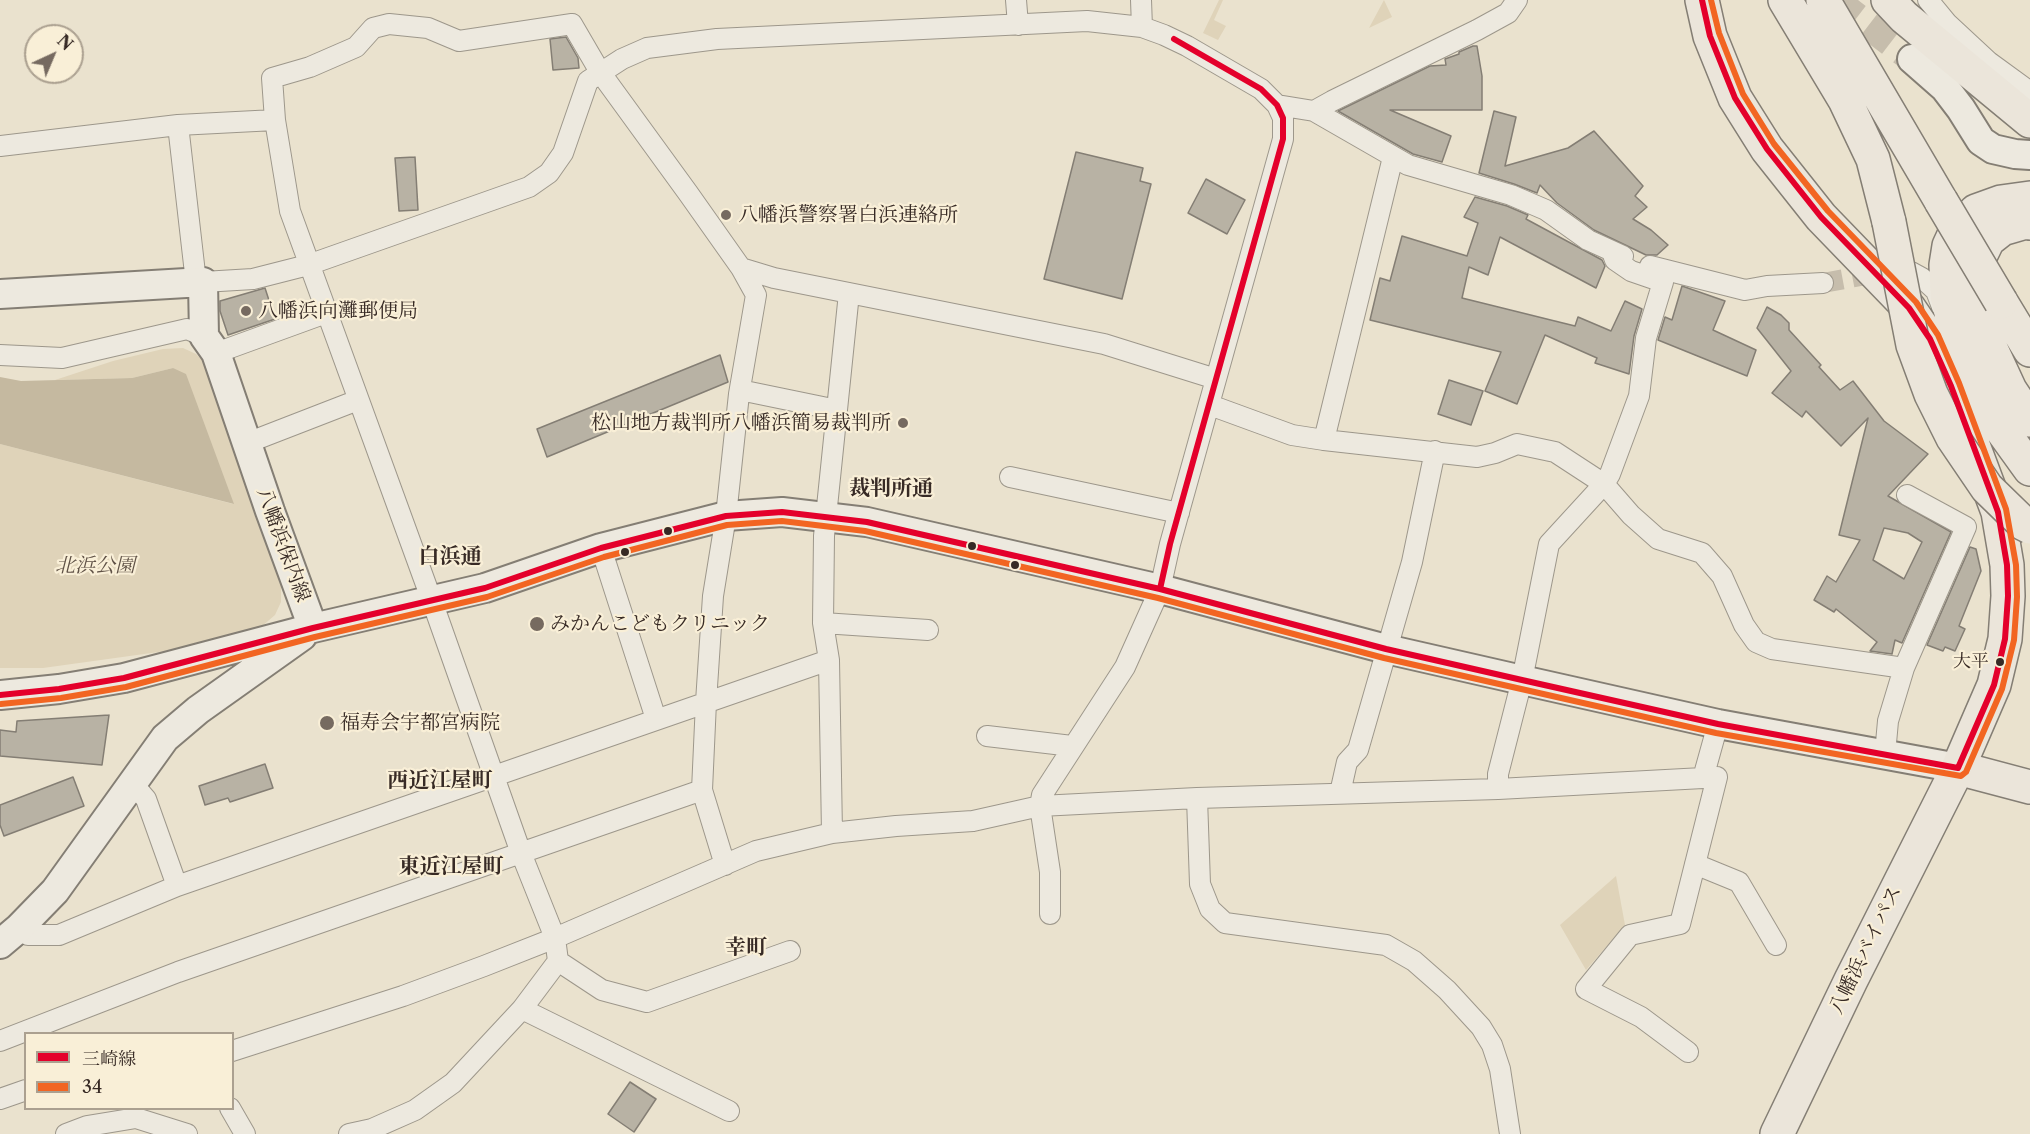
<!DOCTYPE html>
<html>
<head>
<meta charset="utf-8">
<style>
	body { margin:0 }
	#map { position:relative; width:2030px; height:1134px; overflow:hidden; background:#eae2ce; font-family:"Libre Caslon Text","Noto Serif JP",serif }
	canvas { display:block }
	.legend { position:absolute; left:24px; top:1032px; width:210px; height:78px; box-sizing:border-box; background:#f9efd7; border:2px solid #aba090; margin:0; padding:8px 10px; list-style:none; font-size:18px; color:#372a25 }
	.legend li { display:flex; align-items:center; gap:12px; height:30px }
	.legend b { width:30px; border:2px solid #aba090 }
	.north { position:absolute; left:24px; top:24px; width:60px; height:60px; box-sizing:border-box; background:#f9efd7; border:2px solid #aba090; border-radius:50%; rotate:44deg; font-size:16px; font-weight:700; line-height:24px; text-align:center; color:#372a25 }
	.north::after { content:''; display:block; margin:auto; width:21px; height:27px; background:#766a60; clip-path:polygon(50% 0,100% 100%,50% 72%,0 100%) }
</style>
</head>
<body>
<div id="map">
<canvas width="2030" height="1134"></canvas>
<ul class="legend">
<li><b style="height:8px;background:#e4002b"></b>三崎線</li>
<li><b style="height:8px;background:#f26522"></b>34</li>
</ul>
<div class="north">N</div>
</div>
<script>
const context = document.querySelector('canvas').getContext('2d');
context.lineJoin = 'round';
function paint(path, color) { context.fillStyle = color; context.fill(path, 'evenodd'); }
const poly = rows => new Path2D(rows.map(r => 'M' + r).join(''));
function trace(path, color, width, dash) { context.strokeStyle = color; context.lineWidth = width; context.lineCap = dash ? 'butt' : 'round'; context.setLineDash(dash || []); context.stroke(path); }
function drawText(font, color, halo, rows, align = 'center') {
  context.font = font + ' "Libre Caslon Text","Noto Serif JP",serif'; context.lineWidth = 4.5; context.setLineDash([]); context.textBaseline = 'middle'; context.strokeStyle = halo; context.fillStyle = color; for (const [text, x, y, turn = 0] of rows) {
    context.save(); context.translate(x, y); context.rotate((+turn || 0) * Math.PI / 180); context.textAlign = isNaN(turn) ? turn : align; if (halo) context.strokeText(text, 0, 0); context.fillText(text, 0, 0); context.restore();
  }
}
paint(poly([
	[1219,0,1223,0,1214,20,1226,26,1218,40,1203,33],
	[1384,0,1392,17,1369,28],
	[183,348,196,354,205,363,281,577,281,602,275,615,261,627,173,650,43,668,0,668,0,444,233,504,173,368,132,378,55,380,113,361,163,349],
	[1616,876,1625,925,1586,970,1560,925]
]), '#dfd3b9');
paint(poly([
	[173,368,186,374,234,504,0,444,0,377,21,381,132,378]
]), '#c5b9a0');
const building = poly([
	[566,37,578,58,579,68,553,70,550,39,566,37],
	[1473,46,1477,46,1482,76,1482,110,1390,110,1451,136,1442,162,1413,154,1338,111,1430,66,1446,65,1445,59,1459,54,1459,52,1473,46],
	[1494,111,1516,117,1505,166,1568,148,1594,131,1643,186,1635,196,1647,207,1633,219,1651,230,1668,245,1657,255,1646,255,1594,230,1557,203,1540,185,1537,193,1514,184,1479,173,1494,111],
	[1076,152,1143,168,1140,181,1151,184,1122,299,1044,279,1076,152],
	[415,157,418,210,399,211,395,158,415,157],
	[1206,179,1245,200,1227,234,1188,213,1206,179],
	[1475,197,1507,206,1528,215,1526,219,1602,260,1605,266,1596,288,1500,237,1488,275,1469,267,1462,298,1575,326,1578,317,1611,331,1625,301,1642,309,1634,336,1629,374,1595,363,1597,358,1545,335,1517,404,1485,391,1501,352,1370,320,1380,278,1390,281,1402,236,1467,256,1478,223,1464,217,1475,197],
	[1682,286,1725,301,1713,330,1756,350,1747,376,1658,340,1665,317,1672,320,1682,286],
	[265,288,275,319,228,335,220,311,220,301,265,288],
	[1767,307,1781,315,1789,323,1789,330,1821,365,1819,367,1840,390,1853,381,1884,421,1928,454,1888,496,1951,532,1902,643,1895,640,1892,654,1870,651,1877,642,1836,609,1834,612,1814,600,1827,576,1836,582,1860,540,1839,535,1868,418,1841,446,1806,411,1802,417,1772,393,1791,371,1757,328,1767,307],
	[1884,528,1908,533,1922,542,1904,579,1873,560,1884,528],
	[720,355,728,382,547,457,537,429,720,355],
	[1449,380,1483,391,1471,425,1438,414,1449,380],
	[1970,547,1976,549,1981,571,1959,626,1965,629,1955,651,1945,647,1943,651,1927,645,1970,547],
	[109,715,102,765,0,756,0,730,16,732,17,721,109,715],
	[265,764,273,788,230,802,228,798,205,805,199,786,265,764],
	[73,777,84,806,4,836,0,825,0,805,73,777],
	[630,1082,656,1099,634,1132,608,1114,630,1082]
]);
paint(building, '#b8b2a4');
trace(building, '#847e74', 1.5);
trace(poly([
	[1823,283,1882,272]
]), '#c6bdac', 20, [20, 10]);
trace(poly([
	[1835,0,1912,59]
]), '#c6bdac', 28, [28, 14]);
const street = poly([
	[1016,0,1018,25],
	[1141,0,1142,27],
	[1928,0,1947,23,1989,62,2030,92],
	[1277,105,1314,111,1408,165,1511,195,1546,210,1588,240,1623,256],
	[1314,111,1332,101,1477,30,1508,13,1517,0],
	[178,125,196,282],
	[0,146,178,125,275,120],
	[1650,266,1745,290,1767,286,1823,283],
	[741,268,774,278,1104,344,1216,379],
	[1911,272,1922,278,1936,291,1942,307],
	[203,282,253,279,308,265,529,187,549,173,563,153,588,81,622,59,647,48,717,39,1087,21,1142,27,1164,35,1187,46,1261,89,1277,105,1283,118,1283,139,1170,544,1160,589,1125,667,1042,795,1040,806,1050,872,1050,914],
	[216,353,326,313],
	[0,355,62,358,187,329,204,336],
	[740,390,837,410],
	[1210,405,1292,435,1324,440,1477,457,1495,453,1517,444,1555,452,1604,484,1631,515,1658,539,1702,553,1722,576,1744,625,1756,642,1772,649,1904,668],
	[1324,440,1393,157],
	[247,443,358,400],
	[1010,477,1179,513],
	[601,548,656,719],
	[823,623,928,630],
	[987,736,1072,746],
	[1885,754,1888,721,1904,668,1966,527,1907,495],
	[133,784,146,799,177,886],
	[1498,789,1498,774,1522,680,1549,544,1604,484,1610,474,1639,396,1646,338,1663,282,1631,271,1615,260,1612,252],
	[1340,793,1347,762,1358,750,1412,562,1435,451],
	[1197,798,1200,884,1210,909,1225,923,1386,945,1414,961,1447,990,1481,1027,1492,1045,1500,1069,1510,1134],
	[832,833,829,660,823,623,824,536,849,293],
	[1695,864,1739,882,1776,945],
	[19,928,28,935,59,935,177,886,829,660],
	[558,961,602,990,647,1002,790,951],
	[522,1009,729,1111],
	[0,1041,178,972,702,790],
	[232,1051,403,996,484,966,555,938,756,851,832,833,896,826,973,821,1040,806,1197,798,1498,789,1703,778,1718,724],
	[1688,1052,1641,1017,1586,989,1630,935,1680,924,1717,777,1703,778],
	[0,1099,26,1090],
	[230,1108,245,1134],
	[66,1134,87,1126,136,1118,187,1134],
	[349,1134,372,1129,415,1110,453,1083,522,1009,558,961,555,938,521,853,432,601,290,211,275,120,272,78,310,67,356,47,373,28,389,24,428,28,459,41,572,24,600,72,688,193,741,268,756,295,739,394,726,516,713,596,706,702,702,790,725,865]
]);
const secondary = poly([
	[1912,59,1945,88,1961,109,1981,141,1993,149,2015,154,2030,155],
	[0,294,203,282,204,336,216,353,270,511,313,628],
	[0,695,59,689,124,678,313,628,485,588,601,548,726,516,782,512,867,522,1160,589,1386,649,1522,680,1718,724,1958,768],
	[0,944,19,928,55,891,165,738,198,710,302,636]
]);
const highway = poly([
	[1702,0,1710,36,1735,98,1767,149,1821,217,1909,308,1930,339,1951,386,1998,512,2007,565,2008,596,2005,639,1994,685,1958,768,1851,980,1777,1134],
	[1785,0,1845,100,1873,159,1889,222],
	[1823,0,1941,201],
	[1888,0,1904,17,2030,121],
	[2030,198,2001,202,1976,211,1955,233,1949,246,1946,265,1947,296,1956,333,1974,381,1999,426,2030,469],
	[2030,223,2026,222,2002,229,1988,240,1972,273,1973,299,1986,338,2010,390,2030,420],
	[2001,302,2030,350],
	[1958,768,2030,787]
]);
trace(street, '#9d978b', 22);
trace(secondary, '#847e74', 32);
trace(highway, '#847e74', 36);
trace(street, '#ede9df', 20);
trace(secondary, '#ede9df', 28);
trace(highway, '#ebe5da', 33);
const highwayBridge = poly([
	[1941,201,2001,302],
	[1889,222,1913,345,1931,394,1953,438,1987,488,2024,524,2030,527]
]);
trace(highwayBridge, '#847e74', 36, []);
trace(highwayBridge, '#ebe5da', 33);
trace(poly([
	[1702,0,1710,36,1735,98,1767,149,1821,217,1909,308,1930,339,1951,386,1998,512,2007,565,2008,596,2005,639,1994,685,1958,768],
	[1160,589,1170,544,1283,139,1283,118,1277,105,1261,89,1174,39],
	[0,695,59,689,124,678,313,628,485,588,601,548,726,516,782,512,867,522,1160,589,1386,649,1522,680,1718,724,1958,768]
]), '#e4002b', 6);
trace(poly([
	[1,704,61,698,126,687,315,637,487,597,604,557,727,525,782,521,865,531,1158,598,1384,658,1716,733,1961,776,1966,772,2002,689,2014,640,2017,597,2016,565,2006,509,1959,383,1938,335,1916,302,1828,211,1774,144,1743,94,1719,33,1711,0]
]), '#f26522', 6);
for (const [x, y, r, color] of [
	[726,215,6,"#766a60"],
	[246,311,6,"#766a60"],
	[903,423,6,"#766a60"],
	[668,531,5,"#372a25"],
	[972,546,5,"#372a25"],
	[625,552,5,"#372a25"],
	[1015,565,5,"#372a25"],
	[537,624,8,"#766a60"],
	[2000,662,5,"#372a25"],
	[327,723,8,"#766a60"]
]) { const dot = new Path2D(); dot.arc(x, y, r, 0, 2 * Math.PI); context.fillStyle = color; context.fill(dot); trace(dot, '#f9efd7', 2); }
drawText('18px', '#372a25', '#f9efd7', [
	["大平",1989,662]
], 'right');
drawText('20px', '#372a25', '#f9efd7', [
	["八幡浜警察署白浜連絡所",738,215],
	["八幡浜向灘郵便局",258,311],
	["松山地方裁判所八幡浜簡易裁判所",891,423,"right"],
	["みかんこどもクリニック",550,624],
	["福寿会宇都宮病院",340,723]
], 'left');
drawText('20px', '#372a25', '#f9efd7', [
	["八幡浜保内線",283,545,70],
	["八幡浜バイパス",1866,950,-64]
]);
drawText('italic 20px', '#5f5146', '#f9efd7', [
	["北浜公園",95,566]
]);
drawText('bold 21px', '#372a25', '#f9efd7', [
	["裁判所通",891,489],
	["白浜通",450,557],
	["西近江屋町",440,781],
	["東近江屋町",451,867],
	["幸町",746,948]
]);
</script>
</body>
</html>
